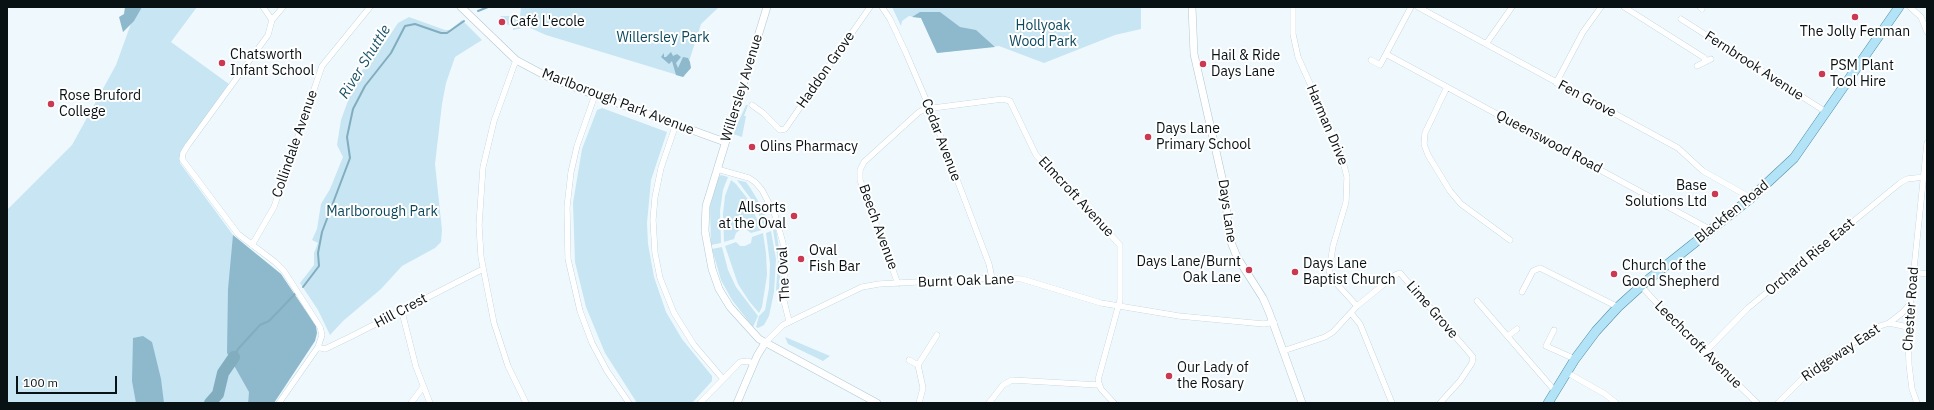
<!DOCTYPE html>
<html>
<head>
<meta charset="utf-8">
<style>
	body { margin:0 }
	#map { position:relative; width:1934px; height:410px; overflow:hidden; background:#eff9fd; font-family:"IBM Plex Sans",sans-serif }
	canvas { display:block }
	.frame { position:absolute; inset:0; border:8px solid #081114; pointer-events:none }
	.scale { position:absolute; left:16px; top:376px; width:101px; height:18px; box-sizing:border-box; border:2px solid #081114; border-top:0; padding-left:5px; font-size:12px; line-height:14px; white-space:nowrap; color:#081114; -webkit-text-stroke:3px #fff; paint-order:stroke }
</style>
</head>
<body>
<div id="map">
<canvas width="1934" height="410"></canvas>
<div class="frame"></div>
<div class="scale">100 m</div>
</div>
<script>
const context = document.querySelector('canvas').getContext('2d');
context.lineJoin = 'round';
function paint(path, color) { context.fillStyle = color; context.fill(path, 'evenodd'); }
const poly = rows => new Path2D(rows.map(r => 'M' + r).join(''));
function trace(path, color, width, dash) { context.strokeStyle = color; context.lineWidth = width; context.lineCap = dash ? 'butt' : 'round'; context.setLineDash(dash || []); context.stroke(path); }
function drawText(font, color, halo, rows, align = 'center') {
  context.font = font + ' "IBM Plex Sans",sans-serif'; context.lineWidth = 4; context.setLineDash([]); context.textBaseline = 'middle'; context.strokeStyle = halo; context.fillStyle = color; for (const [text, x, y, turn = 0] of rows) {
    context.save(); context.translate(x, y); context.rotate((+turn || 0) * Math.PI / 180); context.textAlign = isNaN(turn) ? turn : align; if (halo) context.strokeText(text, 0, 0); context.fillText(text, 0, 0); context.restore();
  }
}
paint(poly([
	[137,7,197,7,171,42,229,84,180,154,180,163,233,235,281,274,254,345,248,403,7,403,7,210,72,145,116,65],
	[521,7,719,7,701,24,684,77,546,35,528,27,513,30,513,25,508,25,500,16,520,16],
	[892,7,1141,7,1141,29,1115,35,1044,63,999,46,937,53,921,18,909,16,902,21,901,26],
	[409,17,445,30,450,30,462,20,482,40,455,57,446,83,442,104,435,164,442,230,441,242,435,248,402,266,381,289,343,321,330,335,318,310,300,283,314,265,314,253,318,243,312,240,317,229,321,204,330,189,343,157,337,145,341,120,353,87,367,62,386,41,398,23],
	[746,105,748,105,744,116,746,116,742,137,733,134],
	[602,108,667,132,651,180,647,223,648,244,654,277,666,312,682,339,712,376,712,381,692,403,637,403,605,353,586,307,575,262,573,203,582,149,597,110],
	[721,175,728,177,723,190,720,211,721,243,711,245,710,207,718,178],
	[731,180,736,184,747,198,762,230,751,233,747,230,741,229,736,233,734,239,724,242,723,214,725,196],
	[737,180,746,182,751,189,760,204,770,227,765,229,754,203],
	[776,229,781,262,779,291,776,291,778,260,773,230],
	[771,231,776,259,774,292,769,316,764,325,758,328,756,327,759,316,765,310,769,288,770,264,766,233],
	[763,233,766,253,767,275,762,307,759,313,749,301,738,284,725,246,736,242,740,246,745,246,751,243,752,237],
	[722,247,728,270,736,287,758,316,753,327,732,300,721,280,712,249],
	[785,337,830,356,823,361,788,344]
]), '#c7e5f2');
paint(poly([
	[125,7,142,7,134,21,123,32,119,17,124,14],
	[920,12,940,12,960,27,976,30,995,47,937,53,921,18,912,17],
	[671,52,673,56,677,54,681,57,676,63,678,68,683,57,688,58,690,62,691,68,683,77,676,75,672,61,669,64,661,57,664,53,664,57,666,57],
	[233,235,281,274,316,326,317,333,315,341,274,403,248,403,249,392,227,353,228,289],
	[143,336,152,342,161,379,164,403,136,403,132,381,133,338]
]), '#8eb9cc');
trace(poly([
	[478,11,488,7],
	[303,287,319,266,318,253,322,232,350,158,347,137,353,109,365,86,391,53,405,26,415,24,441,33,447,33,464,21],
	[234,357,238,349,260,325,269,321,296,293]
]), '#82adbf', 2);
trace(poly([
	[210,403,218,394,223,373,234,357]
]), '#82adbf', 12);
const minor = poly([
	[263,7,272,20,268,35,188,145,183,153,182,159,238,234,275,262,284,271,320,327,322,335,318,347,279,403],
	[882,7,890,19,906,53,933,116,989,264,992,278],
	[1293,7,1293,34,1298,57,1340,150,1347,177,1346,202,1333,246,1329,271,1335,282,1357,306],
	[1411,7,1386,54,1711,230],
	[1418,7,1678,148,1703,171,1751,198],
	[1624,7,1703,57,1707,61,1711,59],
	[1700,7,1702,9],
	[1910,7,1921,17,1927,32],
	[1681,19,1826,112],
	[272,20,283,7],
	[1486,44,1512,7],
	[516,60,494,121,483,167,479,225,481,257,494,323,508,366,526,403],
	[1371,60,1380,65,1386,54],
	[1697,66,1707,61],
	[1556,83,1583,32,1601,7],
	[1447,87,1425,133,1424,144,1428,155,1450,191,1461,204,1510,240],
	[595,95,577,146,571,172,567,207,568,259,580,311,592,343,607,371,629,403],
	[752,105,763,113,780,130,785,129,870,7],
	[676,124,661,168,655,197,653,220,655,253,660,278,674,313,694,345,723,379],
	[717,169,749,178,755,182,762,190,775,215,783,243,785,274,783,297,789,321],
	[252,245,274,207,322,66,370,7],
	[1913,272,1927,274],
	[898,284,860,180,860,170,864,162,919,112,925,109,1003,99,1010,101,1036,155,1120,245,1120,300,1098,380,1101,389,1114,403],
	[1641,286,1676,324,1757,403],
	[1522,292,1533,271,1540,268,1618,307],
	[1477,301,1555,391],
	[402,312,416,367,430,403],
	[1351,313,1360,324,1392,403],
	[1889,323,1908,327],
	[1554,330,1546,346,1575,359],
	[1508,336,1517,329],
	[765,343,783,325,862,287,879,284,992,278,1022,279,1101,303,1179,316,1264,324,1274,322],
	[318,347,325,349,352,336,483,269],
	[1283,351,1325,337,1333,332,1357,306,1395,275,1400,273,1473,357,1472,363,1460,381,1440,403],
	[1705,352,1748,308,1900,183,1907,179,1924,177],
	[909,360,918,365,923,388,919,403],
	[918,365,937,335],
	[1566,372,1605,394,1616,403],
	[411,403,423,387],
	[700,403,740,362,748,361,754,364],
	[989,403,1003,385,1012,380,1098,385],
	[1778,403,1812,369,1880,326,1889,323,1902,313,1910,304],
	[1917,403,1912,389,1909,365,1908,327,1927,143]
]);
const tertiary = poly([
	[461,7,516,60,546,76,595,95,725,142],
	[767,7,706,206,705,231,712,269,719,289,730,307,759,339,877,403],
	[1192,7,1194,54,1225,191,1229,237,1237,257,1263,298,1269,312,1302,403],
	[737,403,757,356,765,343]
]);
const primary = poly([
	[1548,403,1575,359,1596,331,1618,307,1649,279,1751,198,1794,158,1899,7]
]);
trace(minor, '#b0c8d3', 6);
trace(tertiary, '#b0c8d3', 8);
trace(primary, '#558da4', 10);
trace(minor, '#fff', 5.5);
trace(tertiary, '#fff', 7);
trace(primary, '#b2e3f7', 9);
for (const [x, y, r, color] of [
	[1855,17,4,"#ca3951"],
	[502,22,4,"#ca3951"],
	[222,63,4,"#ca3951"],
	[1203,64,4,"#ca3951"],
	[1822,74,4,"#ca3951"],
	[51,104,4,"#ca3951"],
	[1148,137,4,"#ca3951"],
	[752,147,4,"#ca3951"],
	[1715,194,4,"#ca3951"],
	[794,216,4,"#ca3951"],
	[801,259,4,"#ca3951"],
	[1249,270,4,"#ca3951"],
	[1295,272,4,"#ca3951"],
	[1614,274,4,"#ca3951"],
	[1169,376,4,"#ca3951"]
]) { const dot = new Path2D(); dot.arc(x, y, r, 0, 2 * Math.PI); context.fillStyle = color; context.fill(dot); trace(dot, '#fff', 1.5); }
drawText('14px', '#081114', '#fff', [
	["Café L'ecole",510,22],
	["The Jolly Fenman",1855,32,"center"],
	["Chatsworth",230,55],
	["Infant School",230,71],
	["Hail & Ride",1211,56],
	["Days Lane",1211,72],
	["PSM Plant",1830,66],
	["Tool Hire",1830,82],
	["Rose Bruford",59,96],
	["College",59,112],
	["Days Lane",1156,129],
	["Primary School",1156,145],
	["Olins Pharmacy",760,147],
	["Base",1707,186,"right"],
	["Solutions Ltd",1707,202,"right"],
	["Allsorts",786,208,"right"],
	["at the Oval",786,224,"right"],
	["Oval",809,251],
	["Fish Bar",809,267],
	["Days Lane/Burnt",1241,262,"right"],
	["Oak Lane",1241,278,"right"],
	["Days Lane",1303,264],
	["Baptist Church",1303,280],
	["Church of the",1622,266],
	["Good Shepherd",1622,282],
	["Our Lady of",1177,368],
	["the Rosary",1177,384]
], 'left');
drawText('14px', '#0c485c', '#fff', [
	["Hollyoak",1043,26],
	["Wood Park",1043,42],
	["Willersley Park",663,38],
	["Marlborough Park",382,212]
]);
drawText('14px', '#081114', '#fff', [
	["Fernbrook Avenue",1754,66,33],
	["Haddon Grove",826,70,-55],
	["Willersley Avenue",742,88,-73],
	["Fen Grove",1587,99,28],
	["Marlborough Park Avenue",618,102,21],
	["Harman Drive",1327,125,67],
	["Cedar Avenue",941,140,69],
	["Queenswood Road",1549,142,28],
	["Collindale Avenue",295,144,-71],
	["Elmcroft Avenue",1076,197,47],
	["Days Lane",1227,211,82],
	["Blackfen Road",1732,212,-39],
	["Beech Avenue",878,227,70],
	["Orchard Rise East",1810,257,-40],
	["The Oval",784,274,-93],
	["Burnt Oak Lane",966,281,-2],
	["Chester Road",1911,309,-86],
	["Lime Grove",1432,310,49],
	["Hill Crest",401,311,-28],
	["Leechcroft Avenue",1698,345,45],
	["Ridgeway East",1841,353,-34]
]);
drawText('italic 15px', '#1c5468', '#fff', [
	["River Shuttle",365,62,-58]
]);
</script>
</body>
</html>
